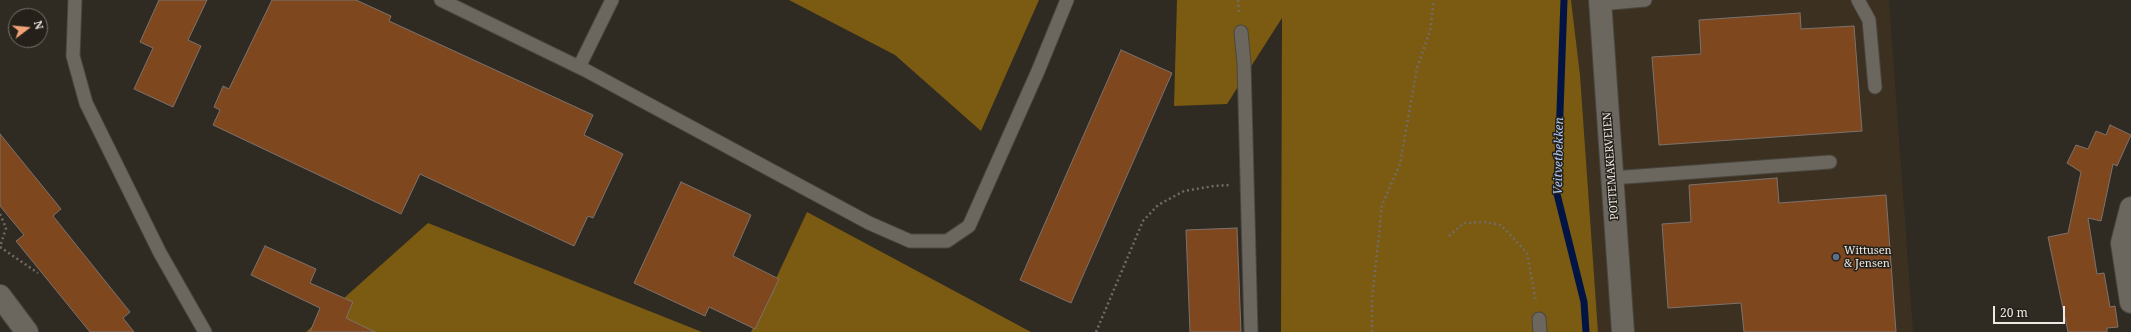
<!DOCTYPE html>
<html>
<head>
<meta charset="utf-8">
<style>
	body { margin:0 }
	#map { position:relative; width:2131px; height:332px; overflow:hidden; background:#2f2b23; font-family:"Noto Serif",serif }
	canvas { display:block }
	.north { position:absolute; left:8px; top:8px; width:40px; height:40px; box-sizing:border-box; background:#25211a; border:1px solid #75716b; border-radius:50%; rotate:74deg; font-size:11px; font-weight:700; line-height:16px; text-align:center; color:#edeae5 }
	.north::after { content:''; display:block; margin:auto; width:14px; height:18px; background:#efa377; clip-path:polygon(50% 0,100% 100%,50% 72%,0 100%) }
	.scale { position:absolute; left:1993px; top:306px; width:72px; height:18px; box-sizing:border-box; border:2px solid #edeae5; border-top:0; padding-left:5px; font-size:12px; line-height:14px; white-space:nowrap; color:#edeae5; -webkit-text-stroke:3px #25211a; paint-order:stroke }
</style>
</head>
<body>
<div id="map">
<canvas width="2131" height="332"></canvas>
<div class="north">N</div>
<div class="scale">20 m</div>
</div>
<script>
const context = document.querySelector('canvas').getContext('2d');
context.lineJoin = 'round';
function paint(path, color) { context.fillStyle = color; context.fill(path, 'evenodd'); }
const poly = rows => new Path2D(rows.map(r => 'M' + r).join(''));
function trace(path, color, width, dash) { context.strokeStyle = color; context.lineWidth = width; context.lineCap = dash ? 'butt' : 'round'; context.setLineDash(dash || []); context.stroke(path); }
function drawText(font, color, halo, rows, align = 'center') {
  context.font = font + ' "Noto Serif",serif'; context.lineWidth = 3; context.setLineDash([]); context.textBaseline = 'middle'; context.strokeStyle = halo; context.fillStyle = color; for (const [text, x, y, turn = 0] of rows) {
    context.save(); context.translate(x, y); context.rotate((+turn || 0) * Math.PI / 180); context.textAlign = isNaN(turn) ? turn : align; if (halo) context.strokeText(text, 0, 0); context.fillText(text, 0, 0); context.restore();
  }
}
paint(poly([
	[1571,0,1889,0,1913,332,1598,332,1580,75]
]), '#3c3121');
paint(poly([
	[789,0,1039,0,981,131,895,55],
	[1177,0,1571,0,1580,75,1598,332,1281,332,1282,18,1227,104,1174,106],
	[807,212,1031,332,751,332],
	[428,223,702,332,306,332]
]), '#7b5a12');
trace(poly([
	[1564,0,1557,194,1584,302,1586,332]
]), '#021444', 7);
const building = poly([
	[159,0,207,0,188,40,201,46,173,107,134,89,153,48,140,42,159,0],
	[272,0,356,0,391,16,389,21,593,115,584,135,623,154,593,218,588,216,574,246,420,174,401,214,213,125,220,110,214,107,223,86,229,89,272,0],
	[1800,13,1801,29,1854,26,1862,131,1659,145,1652,57,1701,54,1699,20,1800,13],
	[1121,50,1172,73,1071,303,1020,280,1121,50],
	[2110,125,2131,135,2117,166,2113,164,2101,221,2088,218,2097,274,2104,273,2110,307,2115,306,2118,327,2107,328,2107,332,2068,332,2048,237,2068,233,2081,172,2067,163,2076,145,2088,149,2096,131,2106,135,2110,125],
	[0,134,61,209,53,216,130,312,123,318,134,332,90,332,16,241,24,235,0,206,0,134],
	[1777,178,1779,203,1886,195,1896,332,1744,332,1741,303,1668,308,1662,224,1691,222,1689,185,1777,178],
	[681,182,751,215,733,256,779,279,755,329,709,307,705,316,634,283,681,182],
	[1237,228,1241,332,1190,332,1186,230,1237,228],
	[265,246,316,269,310,283,353,302,346,318,375,332,310,332,320,308,251,275,265,246]
]);
paint(building, '#7f471e');
trace(building, '#7c726d', 1);
const service = poly([
	[75,0,73,56,86,103,160,253,205,332],
	[441,0,587,71,869,223,910,241,947,241,969,226,1038,71,1067,0],
	[1858,0,1869,20,1875,87],
	[1600,4,1645,0],
	[1241,32,1244,63,1251,332],
	[579,67,612,0],
	[1612,178,1830,162],
	[1539,319,1540,332]
]);
const minor = poly([
	[1600,0,1623,332],
	[2131,208,2122,243,2131,302],
	[0,296,27,332]
]);
trace(service, '#4a4740', 15);
trace(minor, '#4a4740', 24);
trace(poly([
	[1238,0,1239,13],
	[0,214,6,228,0,247],
	[1449,236,1464,223,1484,222,1501,225,1527,253,1536,301],
	[0,247,38,273],
	[1096,332,1143,221,1158,205,1184,191,1214,186,1229,185],
	[1372,332,1372,300,1382,205,1400,164,1417,68,1430,31,1434,0]
]), '#706c65', 2.5, [2, 3]);
trace(service, '#6c675e', 13);
trace(minor, '#6c675e', 22);
for (const [x, y, r, color] of [
	[1836,257,4,"#5c6f8a"]
]) { const dot = new Path2D(); dot.arc(x, y, r, 0, 2 * Math.PI); context.fillStyle = color; context.fill(dot); trace(dot, '#25211a', 1.5); }
drawText('11px', '#edeae5', '#25211a', [
	["POTTEMAKERVEIEN",1611,166,-94]
]);
drawText('11px', '#edeae5', '#25211a', [
	["Wittusen",1844,251],
	["& Jensen",1844,264]
], 'left');
drawText('italic 12px', '#afc9f9', '#25211a', [
	["Veitvetbekken",1559,156,-89]
]);
</script>
</body>
</html>
